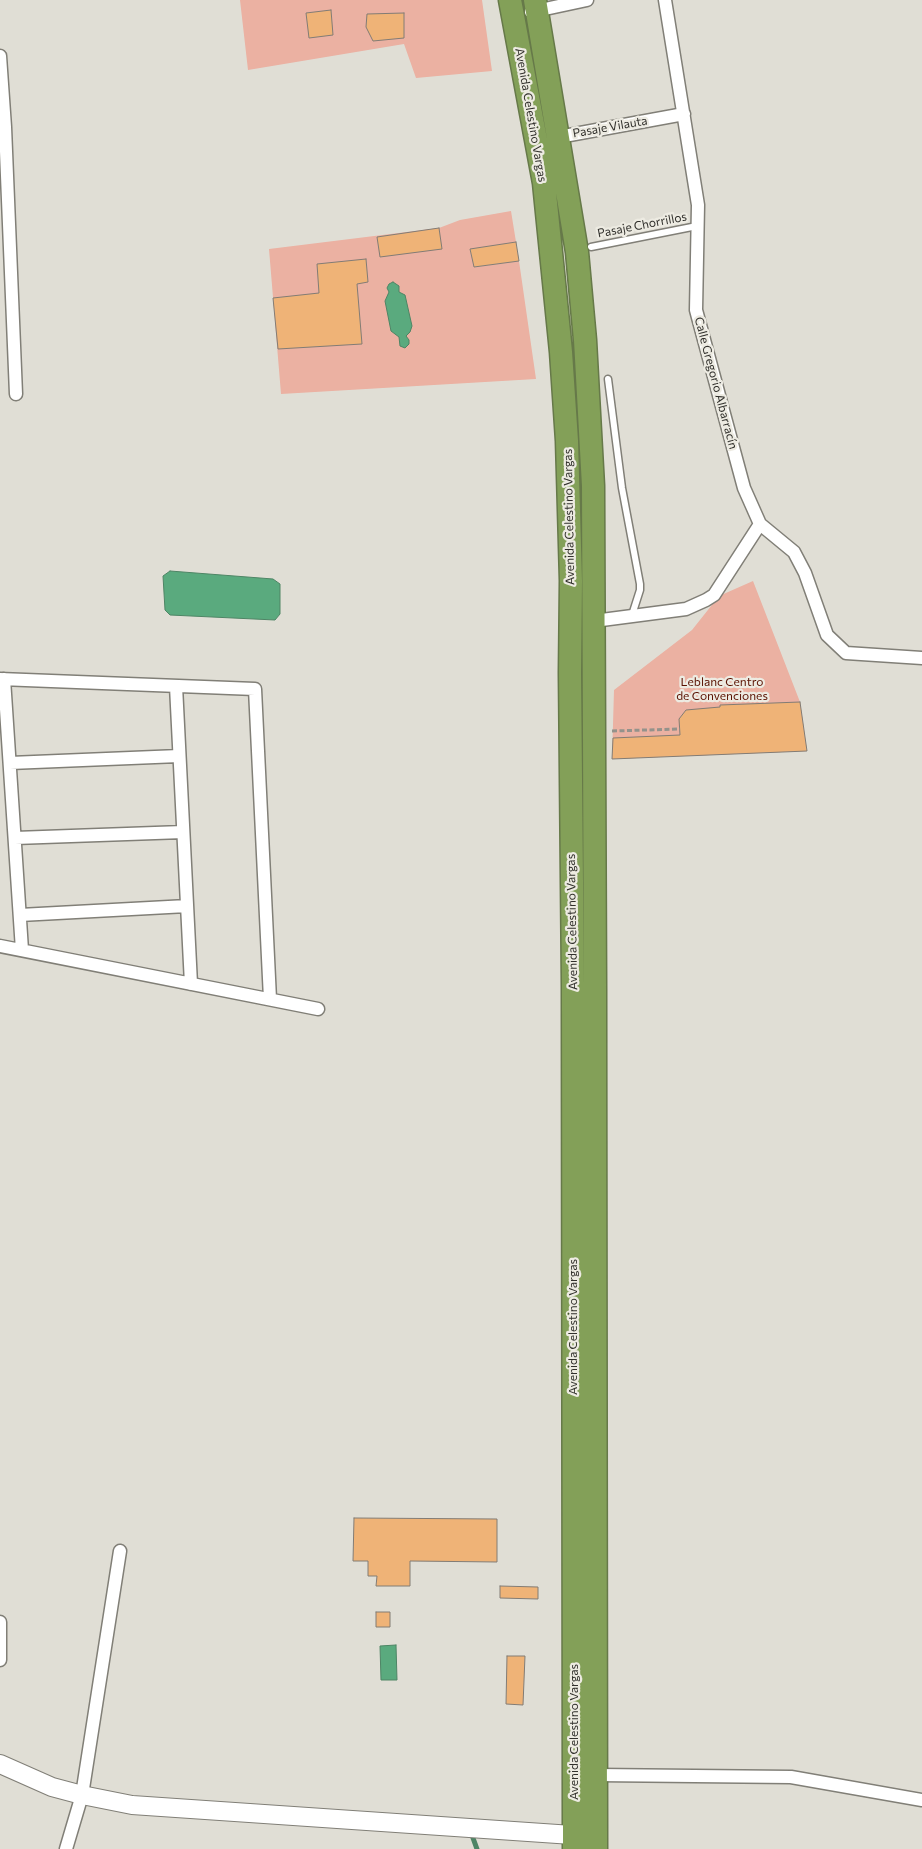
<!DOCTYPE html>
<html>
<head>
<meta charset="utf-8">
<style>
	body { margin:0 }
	canvas { display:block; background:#e0ded5 }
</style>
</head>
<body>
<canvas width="922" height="1849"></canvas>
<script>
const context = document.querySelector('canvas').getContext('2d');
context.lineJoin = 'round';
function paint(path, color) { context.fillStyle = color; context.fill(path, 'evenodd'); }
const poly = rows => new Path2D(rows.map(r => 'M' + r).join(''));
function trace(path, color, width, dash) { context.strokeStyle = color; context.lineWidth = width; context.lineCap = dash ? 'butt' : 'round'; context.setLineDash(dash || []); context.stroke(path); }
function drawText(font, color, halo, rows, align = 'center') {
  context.font = font + ' Commissioner,sans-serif'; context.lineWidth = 4.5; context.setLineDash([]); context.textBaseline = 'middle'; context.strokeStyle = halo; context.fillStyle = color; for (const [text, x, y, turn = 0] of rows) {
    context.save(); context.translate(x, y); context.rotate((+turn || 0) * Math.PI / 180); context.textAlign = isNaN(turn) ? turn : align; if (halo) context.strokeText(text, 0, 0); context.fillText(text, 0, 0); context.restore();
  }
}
paint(poly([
	[240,0,482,0,492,71,416,78,404,44,248,70],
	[511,211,516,242,470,250,475,267,519,261,536,379,281,394,269,249,439,228,460,220],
	[753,581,800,702,807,751,612,759,614,690,692,630,719,596]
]), '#ebb1a2');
const water = poly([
	[393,282,399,286,399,292,405,295,412,326,410,332,406,336,409,340,409,344,405,348,400,346,399,337,391,331,385,301,389,292,387,288,389,284,393,282],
	[170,571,273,579,280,584,280,614,275,620,170,615,165,610,163,576,170,571],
	[396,1645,397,1680,381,1680,380,1646,396,1645]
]);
paint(water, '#5aaa7e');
trace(water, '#4e8565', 1);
trace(poly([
	[473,1838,477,1849]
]), '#4e8565', 5);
const building = poly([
	[331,10,333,35,309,38,306,13,331,10],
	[404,13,404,38,373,41,366,27,367,14,404,13],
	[439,228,442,249,380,257,377,237,439,228],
	[516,242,519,261,474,267,470,249,516,242],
	[366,259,368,282,357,284,362,344,278,349,273,298,319,293,317,264,366,259],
	[800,702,807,751,612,759,613,738,680,735,679,719,686,710,720,707,720,705,800,702],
	[354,1518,497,1519,497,1562,410,1561,410,1586,376,1586,377,1576,368,1576,368,1561,353,1561,354,1518],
	[500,1586,538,1587,538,1599,500,1598,500,1586],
	[376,1612,390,1612,390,1627,376,1627,376,1612],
	[507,1656,525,1656,523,1705,506,1704,507,1656]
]);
paint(building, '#efb377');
trace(building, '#827c75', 1);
const lane = poly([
	[591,247,697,226],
	[608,379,622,488,640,584,640,590,632,615]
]);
const street = poly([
	[665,0,698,205,696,310,744,488,760,524],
	[531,12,587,0],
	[0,56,5,127,16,394],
	[553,138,684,114],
	[760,524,794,552,805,573,827,635,846,653,922,658],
	[594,621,686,609,706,600,714,595,760,524],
	[0,679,255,689,270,999],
	[4,679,22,950],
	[176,686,191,984],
	[10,763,179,756],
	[15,838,183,832],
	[20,915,187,906],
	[0,946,318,1009],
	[0,1622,0,1660],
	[597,1775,791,1777,922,1800],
	[66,1849,82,1795,120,1551]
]);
const secondary = poly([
	[0,1764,52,1787,82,1795,132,1805,587,1836]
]);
const highway = poly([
	[510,0,544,183,561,352,567,441,571,581,570,673,573,987,574,1849],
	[535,0,577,252,585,340,593,486,595,989,596,1849]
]);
trace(lane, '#817f77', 9);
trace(street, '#817f77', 15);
trace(secondary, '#817f77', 20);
trace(highway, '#667949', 25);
trace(poly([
	[612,731,680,729]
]), '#94928b', 3, [5, 2.5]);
trace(lane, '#fff', 6);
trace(street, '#fff', 12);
trace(secondary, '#fff', 18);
trace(highway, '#83a058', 22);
drawText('12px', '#31302c', '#edebe2', [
	["Avenida Celestino Vargas",531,115,80],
	["Pasaje Vilauta",610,127,-10],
	["Pasaje Chorrillos",642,225,-11],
	["Calle Gregorio Albarracín",716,383,75],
	["Avenida Celestino Vargas",569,517,-91],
	["Avenida Celestino Vargas",572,922,-91],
	["Avenida Celestino Vargas",573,1327,-90],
	["Avenida Celestino Vargas",574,1732,-90]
]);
drawText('12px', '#591100', '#edebe2', [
	["Leblanc Centro",722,682],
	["de Convenciones",722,696]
]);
</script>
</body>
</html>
